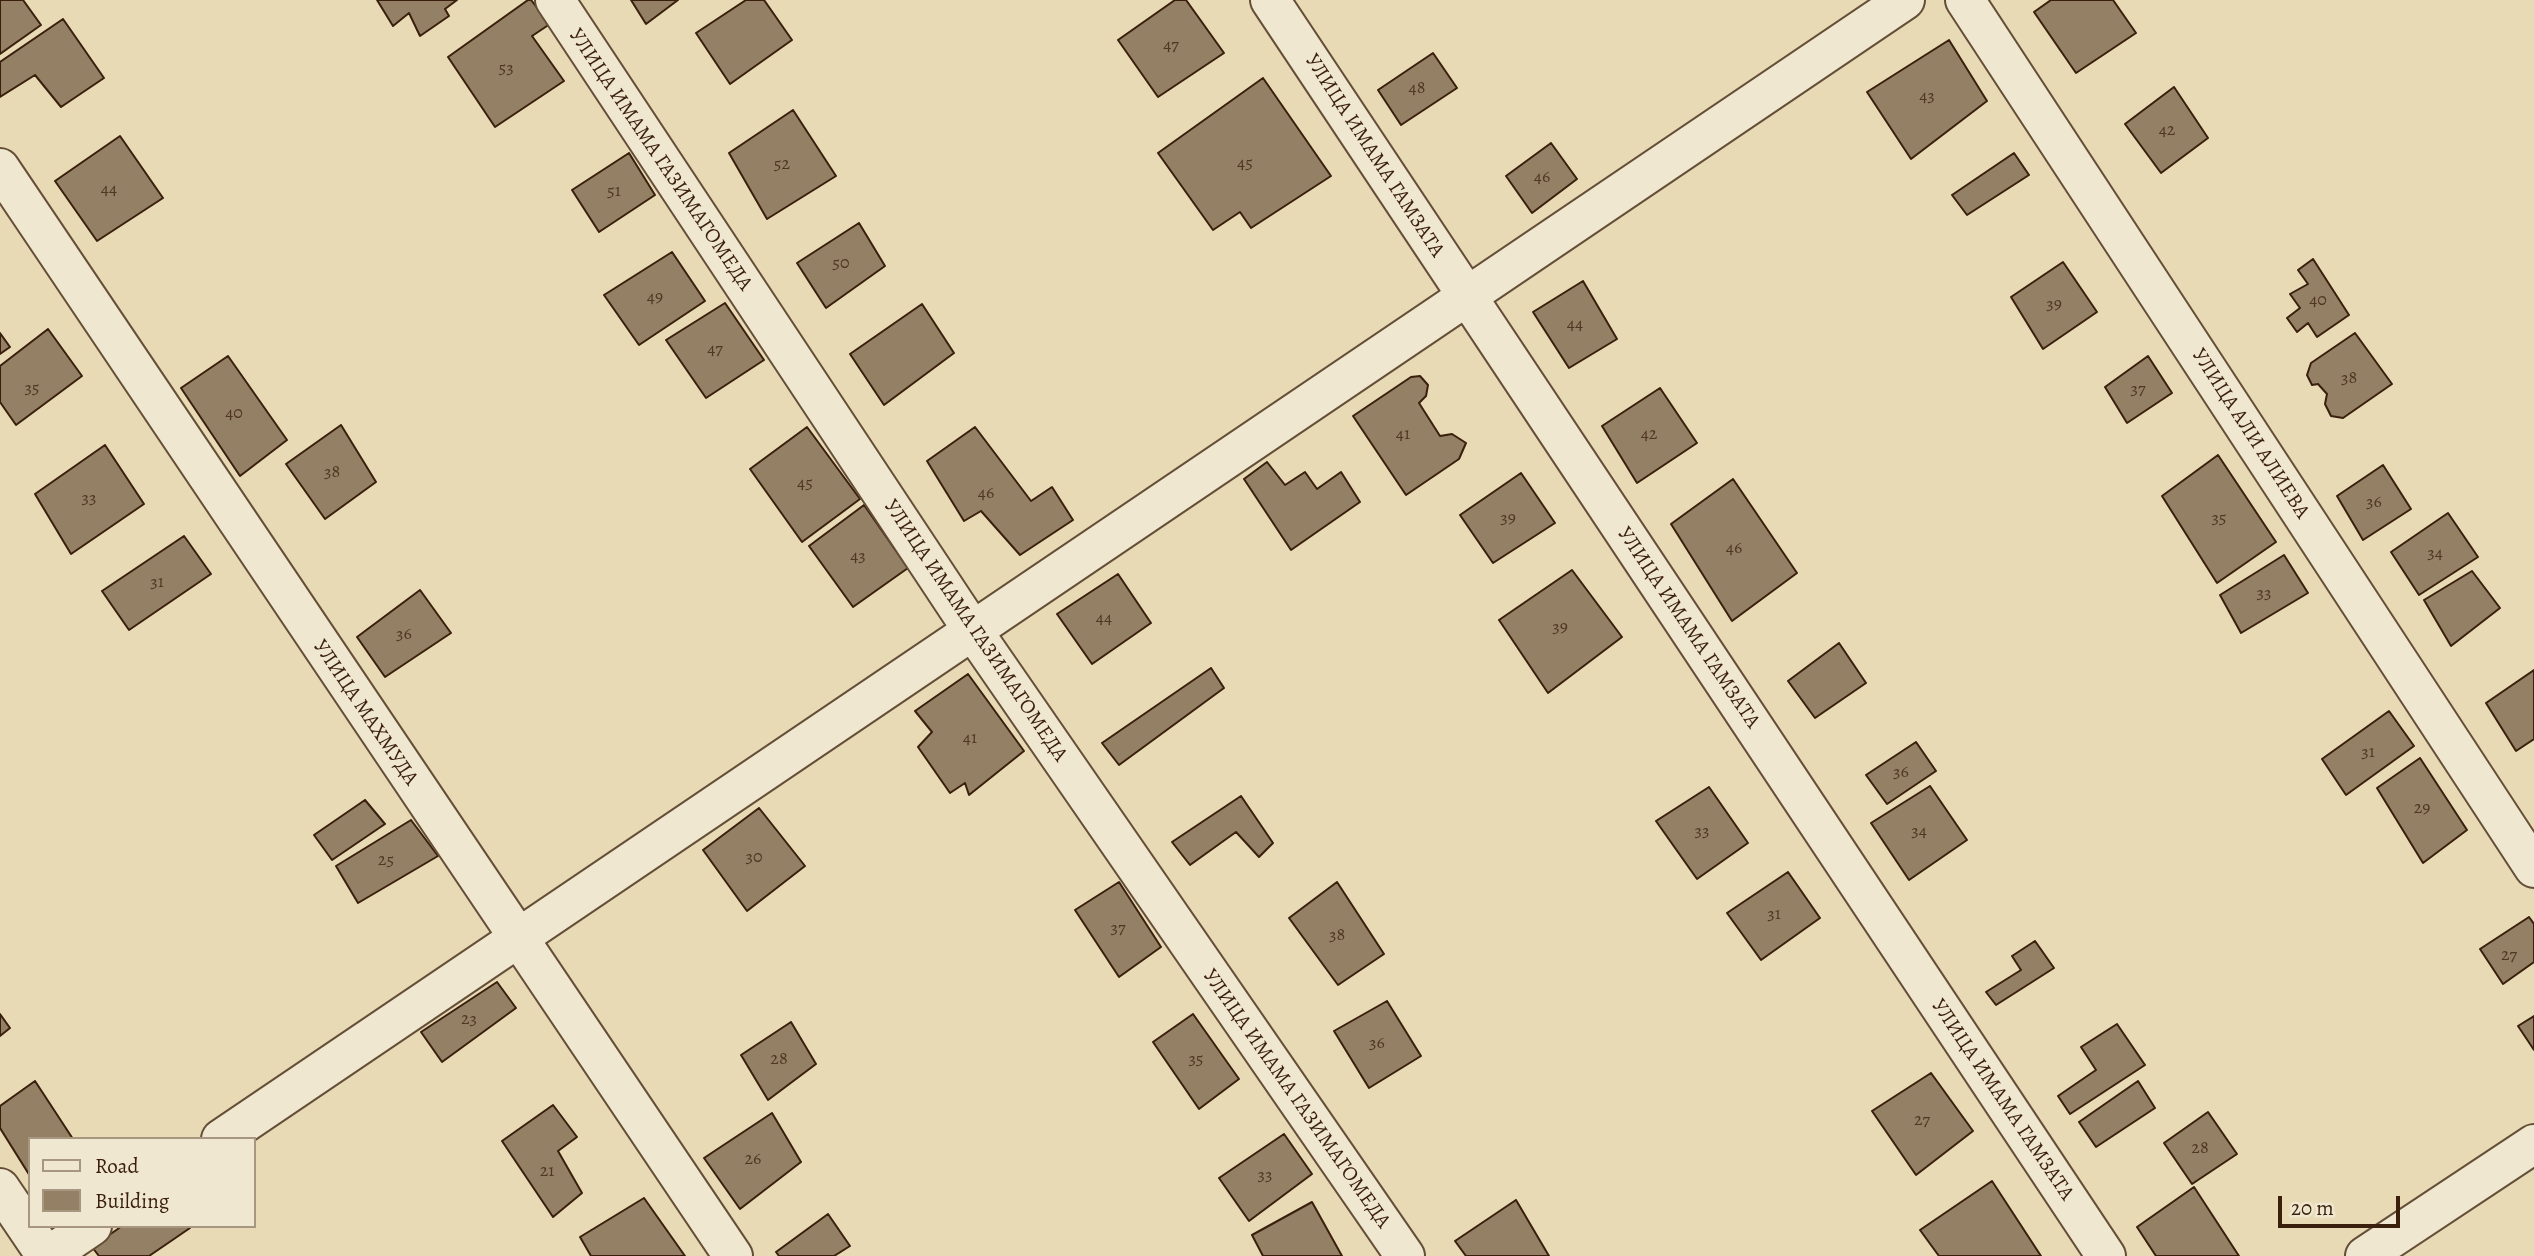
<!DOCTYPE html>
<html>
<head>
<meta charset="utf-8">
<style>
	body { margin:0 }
	#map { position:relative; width:2534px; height:1256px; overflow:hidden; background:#e7dab5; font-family:Alegreya,serif }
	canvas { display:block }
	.legend { position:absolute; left:28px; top:1137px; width:228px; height:91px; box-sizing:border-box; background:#efe7cf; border:2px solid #a79781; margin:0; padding:9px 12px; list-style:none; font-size:21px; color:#3a1f0d }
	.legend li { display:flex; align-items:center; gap:14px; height:35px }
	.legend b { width:35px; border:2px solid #a79781 }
	.scale { position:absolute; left:2278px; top:1196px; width:122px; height:32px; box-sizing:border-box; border:4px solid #3a1f0d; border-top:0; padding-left:9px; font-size:21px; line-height:24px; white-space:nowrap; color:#3a1f0d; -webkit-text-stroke:5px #efe7cf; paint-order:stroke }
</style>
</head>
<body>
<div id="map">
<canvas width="2534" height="1256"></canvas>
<ul class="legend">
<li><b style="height:9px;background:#efe7cf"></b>Road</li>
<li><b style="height:19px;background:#948064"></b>Building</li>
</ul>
<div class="scale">20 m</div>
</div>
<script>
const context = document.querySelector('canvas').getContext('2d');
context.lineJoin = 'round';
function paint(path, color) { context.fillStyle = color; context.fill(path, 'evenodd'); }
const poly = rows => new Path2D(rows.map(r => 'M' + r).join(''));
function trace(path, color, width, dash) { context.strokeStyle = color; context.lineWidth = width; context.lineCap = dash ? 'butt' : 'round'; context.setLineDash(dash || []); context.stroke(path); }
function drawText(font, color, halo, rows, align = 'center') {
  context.font = font + ' Alegreya,serif'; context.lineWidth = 7; context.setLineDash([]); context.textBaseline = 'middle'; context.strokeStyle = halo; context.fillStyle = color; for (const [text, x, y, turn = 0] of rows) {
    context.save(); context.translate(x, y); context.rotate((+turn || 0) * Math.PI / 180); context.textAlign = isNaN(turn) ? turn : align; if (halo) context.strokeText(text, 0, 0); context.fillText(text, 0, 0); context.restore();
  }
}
const building = poly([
	[0,0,23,0,41,25,0,54,0,0],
	[377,0,457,0,445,9,449,16,420,36,409,13,393,26,377,0],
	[528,0,531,0,550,24,532,36,564,81,495,127,448,57,528,0],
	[631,0,678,0,646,24,631,0],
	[746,0,764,0,792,40,730,84,696,33,746,0],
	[1175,0,1186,0,1224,53,1158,97,1118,40,1175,0],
	[2051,0,2113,0,2136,33,2076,73,2034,12,2051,0],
	[63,19,104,78,61,107,35,75,0,97,0,62,63,19],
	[1949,40,1987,101,1911,159,1867,92,1949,40],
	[1433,53,1457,88,1401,125,1378,90,1433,53],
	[1263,78,1331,176,1251,228,1240,212,1213,230,1158,153,1263,78],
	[2174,87,2208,138,2161,173,2125,124,2174,87],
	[793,110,836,176,767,219,729,153,793,110],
	[120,136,163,198,97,241,55,181,120,136],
	[1551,143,1577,179,1532,213,1506,176,1551,143],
	[629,153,655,195,599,232,572,190,629,153],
	[2014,153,2029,175,1967,215,1952,195,2014,153],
	[859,223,885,266,826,308,797,263,859,223],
	[672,252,705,301,639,345,604,295,672,252],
	[2313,259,2349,315,2317,337,2308,323,2297,332,2287,318,2300,308,2290,294,2308,284,2298,270,2313,259],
	[2063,262,2097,312,2043,349,2011,297,2063,262],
	[1583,281,1617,339,1569,368,1533,312,1583,281],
	[725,303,764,360,706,398,666,340,725,303],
	[922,304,954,353,884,405,850,354,922,304],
	[48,329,82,376,16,425,0,402,0,366,48,329],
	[0,333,10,347,0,354,0,333],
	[2355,333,2392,384,2343,418,2331,416,2325,404,2327,394,2318,384,2312,385,2307,375,2311,363,2355,333],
	[228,356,287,440,240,476,181,388,228,356],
	[2148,356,2172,393,2127,423,2105,387,2148,356],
	[1420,376,1428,385,1426,396,1419,403,1440,436,1452,434,1466,443,1459,459,1406,495,1353,416,1411,377,1420,376],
	[1660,388,1697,443,1637,483,1602,426,1660,388],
	[341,425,376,482,325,519,286,464,341,425],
	[807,427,860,499,802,542,750,469,807,427],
	[975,427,1031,501,1052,487,1073,520,1020,555,981,511,964,521,927,461,975,427],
	[105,445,144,504,71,554,35,494,105,445],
	[2218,455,2276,542,2217,583,2162,496,2218,455],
	[1267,462,1285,485,1305,472,1317,489,1341,472,1360,502,1291,550,1244,479,1267,462],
	[2383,465,2411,509,2363,540,2337,496,2383,465],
	[1521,473,1555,523,1493,563,1460,515,1521,473],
	[1733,479,1797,573,1732,621,1671,524,1733,479],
	[864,505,908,568,853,607,809,546,864,505],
	[2448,513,2478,557,2419,595,2391,552,2448,513],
	[184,536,211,574,129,630,102,591,184,536],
	[2284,555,2308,593,2241,633,2220,595,2284,555],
	[1572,570,1622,637,1548,693,1499,620,1572,570],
	[2472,571,2500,608,2451,646,2424,600,2472,571],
	[1118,574,1151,623,1092,664,1057,614,1118,574],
	[420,590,451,633,385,677,357,637,420,590],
	[1839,643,1866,683,1815,718,1788,681,1839,643],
	[1211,668,1224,688,1119,765,1102,743,1211,668],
	[2534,670,2534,739,2516,751,2486,703,2534,670],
	[968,674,1024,751,969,795,965,783,950,793,918,747,932,732,915,711,968,674],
	[2389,711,2414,746,2346,795,2322,759,2389,711],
	[1916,742,1936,771,1887,804,1866,775,1916,742],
	[2420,758,2467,830,2423,863,2377,788,2420,758],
	[1930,786,1967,840,1909,880,1871,823,1930,786],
	[1709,787,1748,843,1697,879,1656,821,1709,787],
	[1241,796,1273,843,1259,857,1236,832,1190,865,1172,842,1241,796],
	[365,800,385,824,332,860,314,835,365,800],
	[759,808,805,866,747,911,703,850,759,808],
	[411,820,438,856,358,903,336,866,411,820],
	[1788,872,1820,918,1761,960,1727,913,1788,872],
	[1119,882,1161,947,1119,977,1075,910,1119,882],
	[1337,882,1384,954,1338,985,1289,918,1337,882],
	[2529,917,2534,924,2534,962,2503,984,2480,949,2529,917],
	[2035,941,2054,968,1996,1005,1986,992,2021,970,2012,956,2035,941],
	[497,982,516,1008,442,1062,421,1032,497,982],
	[1387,1001,1421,1056,1369,1088,1334,1031,1387,1001],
	[0,1014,10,1028,0,1036,0,1014],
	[1193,1014,1239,1079,1199,1109,1153,1042,1193,1014],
	[2534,1016,2534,1050,2518,1026,2534,1016],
	[791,1022,816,1064,768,1100,741,1055,791,1022],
	[2117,1024,2145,1065,2070,1114,2058,1096,2096,1070,2081,1047,2117,1024],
	[1931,1073,1973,1131,1916,1175,1872,1111,1931,1073],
	[35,1081,73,1139,30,1139,30,1176,0,1128,0,1106,35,1081],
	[2138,1081,2155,1108,2096,1147,2079,1122,2138,1081],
	[553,1105,577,1137,558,1151,582,1193,553,1217,502,1141,553,1105],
	[2208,1112,2237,1154,2192,1184,2164,1143,2208,1112],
	[772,1113,801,1162,740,1209,704,1158,772,1113],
	[1284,1134,1312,1174,1249,1221,1219,1178,1284,1134],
	[1992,1181,2041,1256,1939,1256,1920,1230,1992,1181],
	[2194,1187,2239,1256,2156,1256,2137,1227,2194,1187],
	[644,1198,685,1256,591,1256,580,1237,644,1198],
	[1516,1200,1549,1256,1466,1256,1455,1241,1516,1200],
	[1312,1202,1342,1256,1263,1256,1252,1235,1312,1202],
	[828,1214,850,1246,834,1256,779,1256,776,1252,828,1214],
	[122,1226,189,1226,190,1228,149,1256,99,1256,92,1247,122,1226]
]);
paint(building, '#948064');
trace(building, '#3a1f0d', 2);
const minor = poly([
	[555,0,973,631,1405,1256],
	[1270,0,2106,1256],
	[1965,0,2534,868],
	[0,168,733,1256],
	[221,1139,1905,0],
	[0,1188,46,1256],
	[48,1256,92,1226],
	[2365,1256,2534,1144]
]);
trace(minor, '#654e37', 42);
trace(minor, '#efe7cf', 38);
drawText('18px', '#503723', null, [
	["47",1171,46],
	["53",506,69],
	["48",1417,89],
	["43",1927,97],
	["42",2167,131],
	["45",1245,164],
	["52",782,165],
	["46",1542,178],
	["44",109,190],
	["51",614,192],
	["50",841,264],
	["49",655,298],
	["40",2318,301],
	["39",2054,305],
	["44",1575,325],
	["47",715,350],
	["38",2349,379],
	["35",32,389],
	["37",2138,390],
	["40",234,414],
	["41",1403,435],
	["42",1649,435],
	["38",332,473],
	["45",805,484],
	["46",986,494],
	["33",89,499],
	["36",2374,503],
	["39",1508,519],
	["35",2219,519],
	["46",1734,549],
	["34",2435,554],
	["43",858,557],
	["31",157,583],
	["33",2264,594],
	["44",1104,619],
	["39",1560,628],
	["36",404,635],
	["41",970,739],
	["31",2368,753],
	["36",1901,773],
	["29",2422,809],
	["33",1702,832],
	["34",1919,832],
	["30",754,858],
	["25",386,861],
	["31",1774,915],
	["37",1118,929],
	["38",1337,936],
	["27",2509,956],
	["23",469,1020],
	["36",1377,1044],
	["28",779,1060],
	["35",1196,1060],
	["27",1922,1121],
	["28",2200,1149],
	["26",753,1160],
	["21",547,1172],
	["33",1265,1176]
]);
drawText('21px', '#3a1f0d', '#efe7cf', [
	["УЛИЦА ИМАМА ГАМЗАТА",1374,156,57],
	["УЛИЦА ИМАМА ГАЗИМАГОМЕДА",660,160,56],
	["УЛИЦА АЛИ АЛИЕВА",2250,434,57],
	["УЛИЦА ИМАМА ГАМЗАТА",1688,628,56],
	["УЛИЦА ИМАМА ГАЗИМАГОМЕДА",975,631,56],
	["УЛИЦА МАХМУДА",365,713,56],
	["УЛИЦА ИМАМА ГАЗИМАГОМЕДА",1296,1099,55],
	["УЛИЦА ИМАМА ГАМЗАТА",2002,1100,56]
]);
</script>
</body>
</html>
